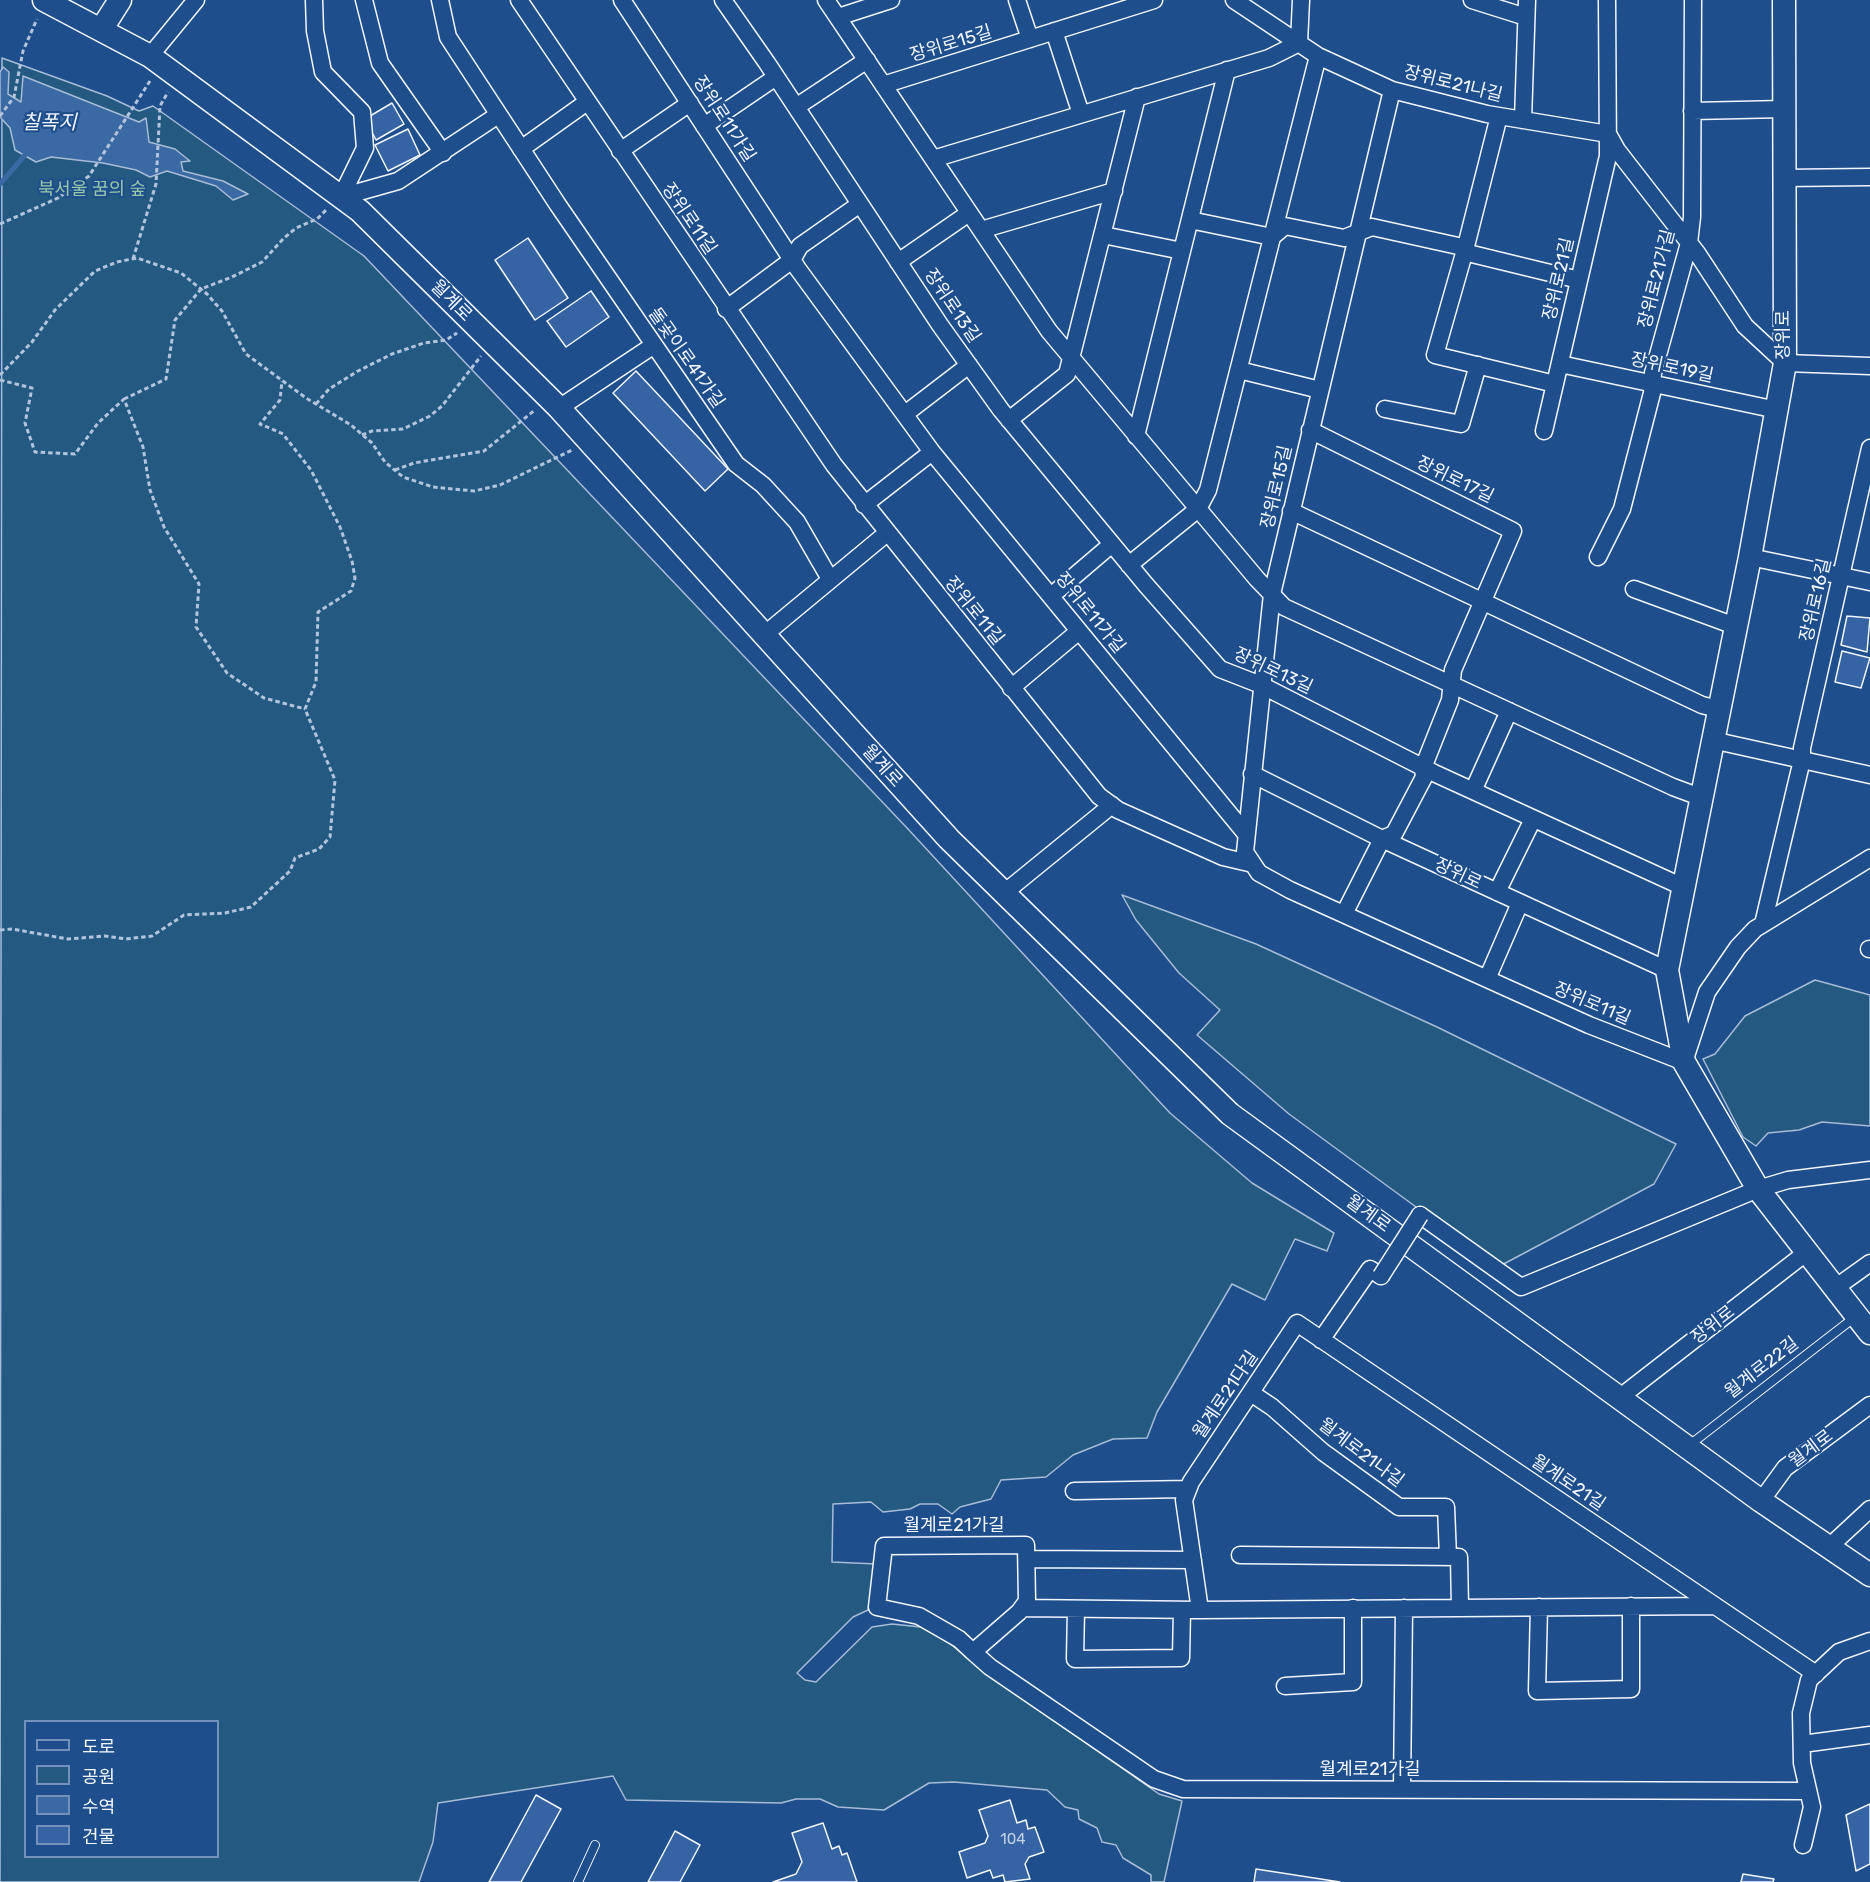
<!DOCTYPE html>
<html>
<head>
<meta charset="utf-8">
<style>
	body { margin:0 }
	#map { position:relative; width:1870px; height:1882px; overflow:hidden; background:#1f4e8c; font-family:Rubik,"Noto Sans KR",sans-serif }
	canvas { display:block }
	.legend { position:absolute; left:24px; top:1720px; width:195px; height:138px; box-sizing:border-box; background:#1f4e8c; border:2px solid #7391ba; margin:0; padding:8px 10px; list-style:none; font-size:18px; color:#f2f6ff }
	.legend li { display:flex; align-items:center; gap:12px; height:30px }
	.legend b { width:30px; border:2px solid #7391ba }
</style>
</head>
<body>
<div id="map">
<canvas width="1870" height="1882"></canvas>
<ul class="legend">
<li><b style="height:8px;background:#1f4e8c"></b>도로</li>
<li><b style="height:16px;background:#245a82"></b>공원</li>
<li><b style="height:16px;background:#3b69a3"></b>수역</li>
<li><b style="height:16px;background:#3563a3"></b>건물</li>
</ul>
</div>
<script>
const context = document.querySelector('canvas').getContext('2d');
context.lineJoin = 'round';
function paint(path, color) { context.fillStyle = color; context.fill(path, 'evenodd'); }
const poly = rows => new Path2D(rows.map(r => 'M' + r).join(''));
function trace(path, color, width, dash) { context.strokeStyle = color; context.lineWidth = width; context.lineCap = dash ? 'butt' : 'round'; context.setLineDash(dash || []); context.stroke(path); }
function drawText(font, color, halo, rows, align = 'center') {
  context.font = font + ' Rubik,"Noto Sans KR",sans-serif'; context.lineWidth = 4.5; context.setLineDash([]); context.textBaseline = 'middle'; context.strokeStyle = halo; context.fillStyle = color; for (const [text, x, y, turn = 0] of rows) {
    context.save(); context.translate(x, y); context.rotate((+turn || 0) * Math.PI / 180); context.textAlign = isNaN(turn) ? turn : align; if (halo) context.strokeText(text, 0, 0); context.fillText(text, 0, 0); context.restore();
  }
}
const green = poly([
	[2,58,107,96,139,111,153,106,364,256,908,829,1170,1113,1252,1183,1334,1233,1327,1251,1295,1239,1265,1300,1232,1284,1157,1412,1147,1438,1113,1439,1073,1455,1046,1477,1001,1480,991,1499,960,1507,952,1514,938,1504,920,1504,910,1509,883,1512,871,1502,833,1504,832,1562,876,1564,868,1610,853,1617,797,1673,805,1680,816,1682,872,1627,892,1624,921,1627,943,1638,993,1678,1159,1794,1182,1801,1164,1882,1151,1882,1151,1875,1123,1858,1116,1845,1102,1842,1097,1828,1079,1819,1078,1810,1065,1807,1047,1790,954,1782,929,1783,884,1810,838,1807,820,1799,796,1799,781,1803,626,1800,613,1776,438,1803,433,1842,419,1882,0,1882,2,58],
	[26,1722,218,1722,218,1856,26,1856,26,1722],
	[1122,895,1256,944,1437,1027,1676,1144,1654,1184,1498,1267,1289,1114,1197,1035,1220,1010,1179,973,1136,920,1122,895],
	[1815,980,1870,995,1870,1126,1822,1122,1799,1130,1768,1133,1756,1146,1743,1137,1703,1059,1715,1054,1745,1016,1815,980]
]);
paint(green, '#245a82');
trace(green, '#a8bbd7', 1.5);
const water = poly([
	[3,67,9,72,8,94,21,102,23,76,139,122,146,118,149,142,175,149,190,161,181,162,183,171,223,181,248,194,233,200,216,186,167,171,150,177,136,170,103,163,51,157,36,162,15,150,10,128,0,117,0,72,3,67]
]);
paint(water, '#3b69a3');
trace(water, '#a8bbd7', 1.5);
trace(poly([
	[0,184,25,155]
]), '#3b69a3', 5);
const building = poly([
	[392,103,404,124,376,140,365,119,392,103],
	[408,129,420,155,388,171,375,145,408,129],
	[528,238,568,298,535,320,495,260,528,238],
	[591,291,609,317,566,347,547,321,591,291],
	[636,371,728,469,705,491,613,393,636,371],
	[1847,616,1870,618,1867,652,1841,645,1847,616],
	[1842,651,1870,658,1861,688,1835,682,1842,651],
	[536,1795,561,1809,521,1882,489,1882,536,1795],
	[1010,1800,1017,1823,1026,1820,1028,1829,1035,1827,1044,1852,1029,1857,1025,1864,1030,1879,1005,1882,1003,1875,993,1878,990,1870,967,1878,959,1852,985,1843,988,1836,979,1810,1010,1800],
	[1870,1804,1870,1864,1856,1871,1846,1815,1870,1804],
	[823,1823,832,1849,839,1846,842,1855,847,1853,857,1882,773,1882,796,1874,802,1862,792,1833,823,1823],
	[675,1831,700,1845,680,1882,648,1882,675,1831],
	[1256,1869,1340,1882,1254,1882,1256,1869],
	[1743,1874,1774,1879,1773,1882,1741,1882,1743,1874]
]);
paint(building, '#3563a3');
trace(building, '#f2f6ff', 1.5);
const lane = poly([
	[1687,1447,1855,1317],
	[578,1882,595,1845]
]);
const street = poly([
	[314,0,315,31,323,72,362,112,365,148,341,197],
	[364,0,380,63,443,153],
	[440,0,448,37,558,205,736,464,763,485,797,522,830,579],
	[519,0,834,465,1099,796,1118,810,1223,857,1253,864],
	[622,0,798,269,932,452,1246,834],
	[723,0,767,63,940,325,1001,410,1146,585,1220,669,1261,685,1434,773,1683,887],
	[826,0,1049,331,1257,579,1284,607,1673,787,1700,797],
	[1017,0,1030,39],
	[1234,0,1318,56,1392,90,1487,114,1608,134,1617,150,1697,253,1745,326,1785,363,1870,366],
	[1472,0,1526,17],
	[838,17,891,0],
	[1054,31,1081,114],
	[150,56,196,0],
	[883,85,1154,0],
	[1392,90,1272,594,1245,852,1259,873,1290,890,1589,1025,1684,1062,1707,992,1738,947,1755,929,1870,858],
	[796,107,867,60],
	[1692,111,1784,109],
	[1499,116,1465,250,1435,355,1555,384],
	[1523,120,1527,0],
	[704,126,776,77],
	[521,149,587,102],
	[620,151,690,103],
	[933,159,1269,58,1299,43,1301,0],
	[1784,178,1870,177],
	[341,197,398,181,498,115],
	[1190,220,1272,237,1285,226,1344,238,1372,227,1458,246,1472,254,1579,280],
	[981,230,1114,191],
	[1103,235,1182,251],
	[898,262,969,213],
	[726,309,792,260,800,246,860,204],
	[1560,364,1777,410],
	[1239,370,1320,390],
	[559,408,654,345],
	[1385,409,1461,424,1478,365],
	[905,414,969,365],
	[1009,420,1067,374,1137,97],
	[1310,430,1513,531,1453,670,1450,700,1423,768,1424,777,1394,834,1382,839,1344,914],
	[1544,431,1608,156,1607,0],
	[1136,436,1227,70],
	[864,505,932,452],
	[1291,511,1702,705,1718,709],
	[1598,557,1622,509,1652,393,1653,373,1689,243,1692,217,1693,0],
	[1750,557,1870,582],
	[1129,565,1198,509,1208,490,1318,56],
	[1634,589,1735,626],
	[1051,596,1112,544],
	[764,635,887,533],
	[1011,688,1079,631],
	[1712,740,1870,775],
	[1252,774,1382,839,1667,970],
	[1473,791,1509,711],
	[1497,892,1533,819],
	[1004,893,1112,805],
	[1763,924,1802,760,1802,748,1870,448],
	[1869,949,1870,949],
	[1487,979,1520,903],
	[1420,1215,1521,1287,1758,1189,1788,1180,1870,1170],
	[1835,1288,1870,1263],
	[1321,1340,1370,1269,1381,1276],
	[1251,1393,1272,1407,1323,1452,1399,1507,1446,1507,1448,1557],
	[1619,1398,1807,1252],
	[1074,1491,1188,1489],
	[1761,1501,1785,1468,1870,1405],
	[1829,1547,1870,1509],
	[1240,1555,1459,1557,1460,1608],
	[1027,1559,1193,1560],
	[1539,1607,1537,1691,1631,1689,1631,1606],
	[1022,1608,1200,1610,1715,1606],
	[1076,1609,1075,1659,1181,1658,1182,1610],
	[1200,1610,1184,1500,1191,1482,1297,1323,1816,1674],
	[973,1652,1019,1612,1027,1601,1026,1545,884,1546,877,1607,919,1616,959,1639,973,1652,990,1667,1154,1779,1183,1789,1808,1791],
	[1285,1686,1353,1682,1353,1608],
	[1802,1744,1870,1735],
	[1402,1789,1404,1608],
	[1803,1845,1812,1807,1802,1763,1801,1713,1809,1680,1839,1652,1870,1641]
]);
const secondary = poly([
	[44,0,150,56,360,211,559,408,949,839,1230,1114,1761,1501,1870,1575],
	[1784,0,1785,363,1750,557,1667,970,1684,1062,1758,1189,1870,1333],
	[101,30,120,0]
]);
trace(lane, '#f2f6ff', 10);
trace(street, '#f2f6ff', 19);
trace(secondary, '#f2f6ff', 25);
trace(poly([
	[0,116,14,97,23,51,37,19],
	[0,224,58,198,89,176,150,81],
	[133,259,156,184,160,106,168,92],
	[0,375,32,342,55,310,95,271,117,262,137,258,181,273,207,294,222,311,246,354,306,398,351,425,372,443,385,462,403,477,433,487,474,491,500,485,572,450],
	[0,380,32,388,25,423,35,452,75,454,98,423,124,399,143,447,150,490,164,527,199,584,196,627,227,673,264,698,305,709],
	[124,399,166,379,175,320,201,289,232,277,262,262,284,238,296,228,317,219,326,210],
	[316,404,329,389,358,371,392,354,424,343,446,340,457,333],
	[362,435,372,431,403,429,430,416,442,406,481,356],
	[395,470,414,463,484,451,535,410],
	[0,930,12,929,68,939,105,936,126,939,152,936,184,915,225,913,251,907,290,871,295,858,319,849,330,837,335,780,305,709,316,682,318,612,351,591,355,578,352,561,340,527,311,470,283,434,260,424,280,400,282,381]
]), '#b3c4dc', 3, [4.5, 3]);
trace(lane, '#1f4e8c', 8);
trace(street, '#1f4e8c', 16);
trace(secondary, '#1f4e8c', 22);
const streetBridge = poly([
	[1381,1276,1420,1215]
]);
trace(streetBridge, '#f2f6ff', 19, []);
trace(streetBridge, '#1f4e8c', 16);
drawText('15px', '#c3d1e8', null, [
	["104",1013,1840]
]);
drawText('18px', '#f2f6ff', '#1f4e8c', [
	["장위로15길",951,44,-17],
	["장위로21나길",1453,84,14],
	["장위로11가길",724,119,57],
	["장위로11길",689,219,56],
	["장위로21길",1559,279,-77],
	["장위로21가길",1657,279,-76],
	["월계로",451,301,45],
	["장위로13길",952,306,56],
	["장위로",1784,335,-90],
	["돌곶이로41가길",686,358,55],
	["장위로19길",1672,368,12],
	["장위로17길",1455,480,26],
	["장위로15길",1277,487,-77],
	["장위로16길",1816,600,-77],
	["장위로11길",974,611,51],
	["장위로11가길",1090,613,51],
	["장위로13길",1273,671,25],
	["월계로",882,766,48],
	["장위로",1458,874,25],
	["장위로11길",1592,1004,23],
	["월계로",1368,1214,36],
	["장위로",1713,1325,-38],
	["월계로22길",1762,1368,-38],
	["월계로21다길",1226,1395,-56],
	["월계로",1811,1449,-37],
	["월계로21나길",1361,1453,37],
	["월계로21길",1568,1483,34],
	["월계로21가길",954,1526],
	["월계로21가길",1370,1770]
]);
drawText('18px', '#97c8a6', '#1f4e8c', [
	["북서울 꿈의 숲",92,190]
]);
drawText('italic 20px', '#f2f6ff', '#1f4e8c', [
	["칠폭지",49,123]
]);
</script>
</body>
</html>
